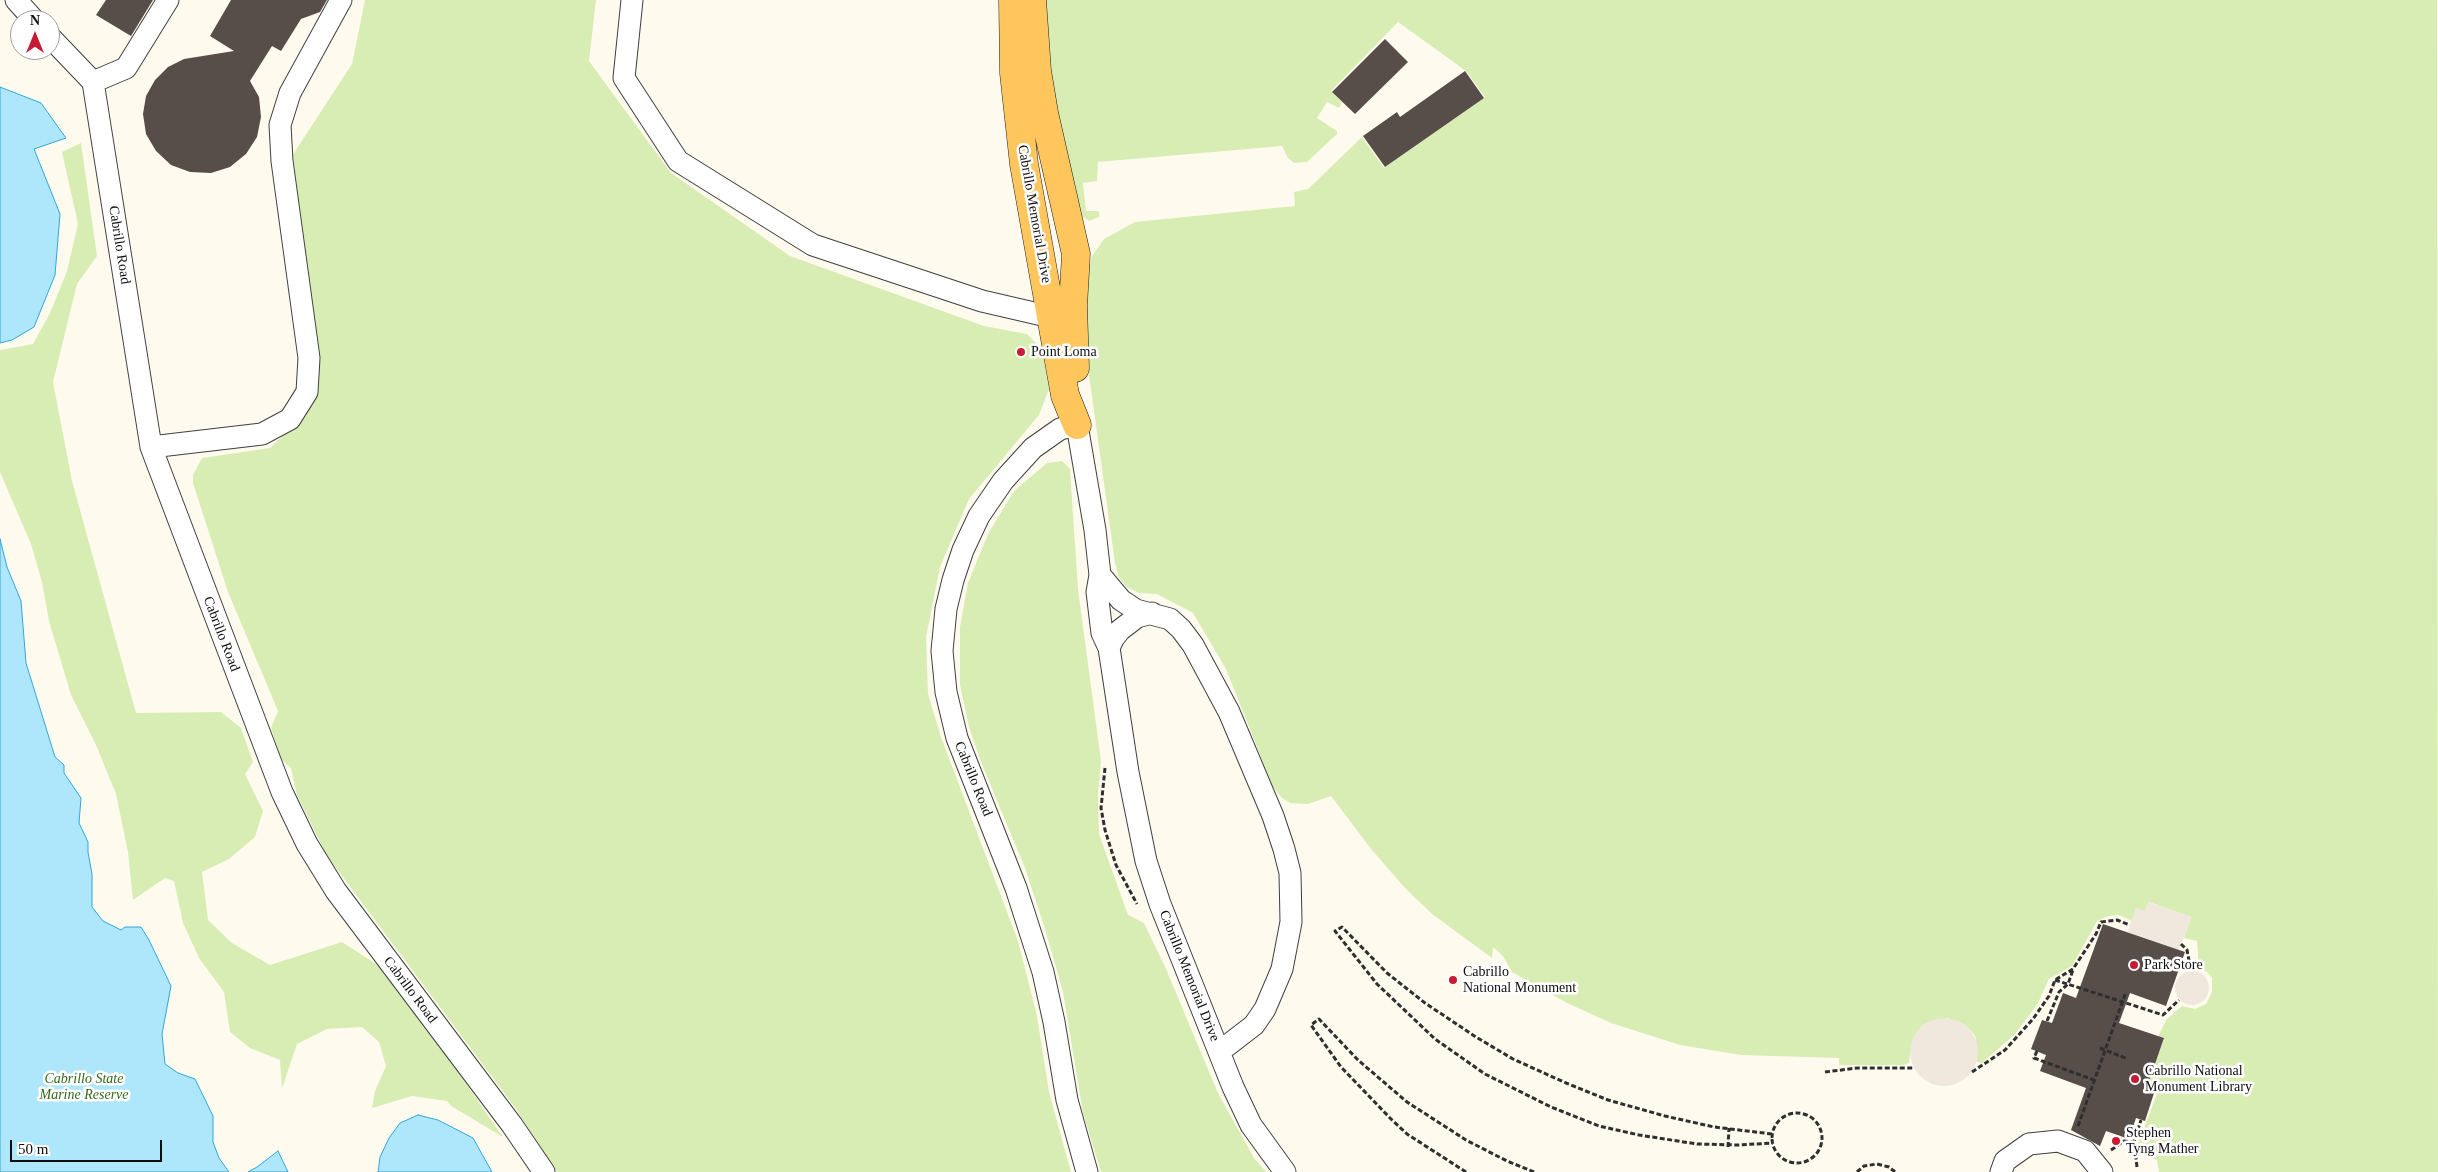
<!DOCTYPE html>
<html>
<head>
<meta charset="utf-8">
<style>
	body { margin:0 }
	#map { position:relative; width:2438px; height:1172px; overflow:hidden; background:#fffaee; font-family:Georgia,serif }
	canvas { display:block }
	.north { position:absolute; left:10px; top:10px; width:50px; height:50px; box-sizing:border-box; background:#fff; border:1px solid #9e9e9e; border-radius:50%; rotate:0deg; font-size:14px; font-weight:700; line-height:20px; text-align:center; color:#0d0d0d }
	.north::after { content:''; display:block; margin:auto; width:18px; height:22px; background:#c91a35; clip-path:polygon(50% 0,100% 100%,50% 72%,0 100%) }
	.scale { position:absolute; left:10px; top:1140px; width:152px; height:22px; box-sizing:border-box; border:2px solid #0d0d0d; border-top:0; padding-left:6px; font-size:15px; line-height:18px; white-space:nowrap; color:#0d0d0d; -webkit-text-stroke:4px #fff; paint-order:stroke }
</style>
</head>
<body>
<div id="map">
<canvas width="2438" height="1172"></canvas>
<div class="north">N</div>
<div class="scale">50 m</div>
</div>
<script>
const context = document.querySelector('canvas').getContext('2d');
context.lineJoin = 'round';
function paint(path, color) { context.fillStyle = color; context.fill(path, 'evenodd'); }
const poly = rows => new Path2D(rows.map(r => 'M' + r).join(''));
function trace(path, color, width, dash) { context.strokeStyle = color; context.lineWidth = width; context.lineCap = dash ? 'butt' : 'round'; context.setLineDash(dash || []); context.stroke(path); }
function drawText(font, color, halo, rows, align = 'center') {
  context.font = font + ' Georgia,serif'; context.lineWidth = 5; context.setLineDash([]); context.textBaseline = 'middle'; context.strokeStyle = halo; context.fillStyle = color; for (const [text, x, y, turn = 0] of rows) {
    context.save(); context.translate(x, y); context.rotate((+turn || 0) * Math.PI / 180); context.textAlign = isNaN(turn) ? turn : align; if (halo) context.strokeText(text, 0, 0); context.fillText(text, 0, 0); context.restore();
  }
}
paint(poly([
	[365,0,596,0,589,61,671,173,790,256,984,326,1027,334,1042,349,1049,389,1039,415,969,499,940,567,926,637,928,694,941,737,1018,941,1037,1016,1049,1092,1071,1172,557,1172,516,1109,327,856,297,795,291,768,281,759,271,728,278,711,228,592,193,483,193,475,202,458,270,448,301,418,292,156,352,64],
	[1042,0,2437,0,2438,1172,2159,1172,2157,1160,2145,1156,2138,1144,2158,1091,2147,1087,2164,1039,2158,1036,2167,1019,2182,1006,2195,1009,2206,1004,2212,992,2212,978,2208,973,2199,967,2197,941,2184,938,2191,917,2149,902,2145,911,2136,909,2132,921,2119,915,2109,916,2097,921,2072,966,2049,979,2037,1005,2015,1034,1982,1063,1977,1062,1976,1038,1973,1033,1969,1029,1948,1018,1927,1023,1910,1054,1909,1063,1903,1065,1839,1065,1839,1058,1741,1055,1680,1045,1611,1023,1567,1003,1512,972,1503,956,1493,947,1492,958,1432,914,1405,888,1371,849,1331,796,1308,804,1290,803,1282,798,1273,787,1226,669,1193,613,1157,594,1139,593,1127,587,1119,578,1115,563,1085,346,1085,285,1092,256,1104,239,1135,222,1295,206,1294,192,1308,189,1362,137,1384,168,1485,97,1466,71,1398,22,1331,91,1342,103,1339,108,1327,102,1317,118,1337,131,1337,134,1307,162,1294,163,1288,158,1282,146,1098,162,1097,181,1083,183,1086,211,1099,211,1099,217,1089,221,1081,215,1064,157,1052,104],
	[81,143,97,256,77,284,53,382,72,481,136,713,221,712,241,728,253,762,245,774,263,811,255,837,229,859,202,872,208,920,232,943,270,965,342,942,379,966,449,1059,503,1137,451,1106,447,1101,412,1096,372,1108,375,1091,386,1066,379,1042,362,1027,327,1029,297,1044,282,1088,280,1060,250,1048,230,1032,224,992,199,958,183,923,174,881,165,878,133,900,128,852,116,794,96,745,71,695,49,621,42,582,31,544,0,472,0,350,33,344,50,313,67,271,78,224,62,152],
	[1062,461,1070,469,1078,589,1101,761,1098,795,1099,834,1128,915,1144,923,1166,969,1218,1093,1254,1158,1266,1172,1101,1172,1083,1113,1063,992,1045,929,1025,868,981,762,969,727,960,685,960,627,968,583,988,534,1014,491,1047,463]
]), '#d8edb4');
paint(poly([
	[2148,902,2192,917,2179,950,2128,932,2136,908,2145,911],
	'2175 988a17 17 0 1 1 34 0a17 17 0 1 1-34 0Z',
	'1910 1052a34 34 0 1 1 68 0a34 34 0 1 1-68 0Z'
]), '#f0e8dc');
const water = poly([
	[0,87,41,103,66,138,34,149,60,214,55,275,34,327,12,340,0,343,0,87],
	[0,539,7,567,21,601,26,663,55,757,64,765,64,773,81,798,79,823,88,842,88,852,92,874,92,907,103,921,121,930,125,927,141,927,149,940,171,986,162,1034,165,1064,178,1073,195,1079,213,1116,213,1142,219,1158,229,1172,0,1172,0,539],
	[418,1115,438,1120,473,1138,492,1172,378,1172,380,1157,389,1138,400,1123,418,1115],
	[278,1151,288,1172,248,1172,257,1167,278,1151]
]);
paint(water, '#aee6fb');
trace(water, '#2fa7d8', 1);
paint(poly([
	[106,0,153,0,131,36,96,15],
	[231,0,327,0,320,12,301,19,281,51,272,46,250,81,259,97,261,117,257,137,246,154,230,167,211,173,190,172,171,165,156,151,146,134,143,114,146,96,155,80,168,67,184,59,234,51,210,36],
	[1385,39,1408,62,1355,114,1332,92],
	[1465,71,1484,98,1385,167,1363,136,1397,112,1400,117],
	[2103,924,2185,952,2166,1006,2130,993,2119,1023,2164,1038,2146,1090,2154,1093,2145,1121,2136,1118,2129,1139,2106,1131,2100,1146,2071,1130,2086,1088,2040,1071,2046,1055,2031,1049,2042,1020,2052,1023,2063,993,2076,998]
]), '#574d49');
const minor = poly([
	[16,0,34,20],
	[632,0,624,78,678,161,813,245,982,301,1051,317],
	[50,37,93,82,151,447,282,792,307,844,336,891,512,1125,544,1172],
	[93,82,126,68,168,0],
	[151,447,262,434,290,419,307,392,309,358,282,161,280,125,290,93,341,0],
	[1100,575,1121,600,1136,610,1170,619,1181,629,1193,645,1229,712,1273,816,1284,849,1290,873,1291,922,1282,969,1265,1009,1254,1025,1219,1052],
	[1109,648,1113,639,1120,630,1137,617,1152,613],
	[1087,1172,1067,1100,1054,1022,1043,972,1016,888,957,738,946,692,942,651,946,609,953,580,963,550,979,516,1003,481,1033,448,1060,429,1077,425,1095,530,1100,575,1097,592,1102,633,1109,648,1128,772,1146,861,1160,904,1233,1087,1251,1125,1285,1172],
	[2001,1172,2005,1161,2029,1144,2058,1141,2085,1151,2102,1172]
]);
const major = poly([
	[1013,0,1014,73,1024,164,1065,395,1077,425],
	[1032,0,1037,71,1044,113,1076,254,1073,306,1075,368]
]);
trace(minor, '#404040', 23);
trace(major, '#1e1e1e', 29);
trace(poly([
	[1105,768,1101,808,1105,830,1116,865,1137,904],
	[2181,944,2187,950,2191,971],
	[2055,980,2163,1015,2179,1000],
	[2047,1021,2059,992,2068,984,2073,970],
	[2100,1048,2128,1059],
	[2037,1051,2034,1058,2094,1080],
	[1825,1072,1857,1068,1914,1068],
	[1972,1072,2005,1050,2033,1019,2049,996,2055,980,2073,969,2096,934,2101,922,2117,920,2130,925],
	'1772 1138a25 25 0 1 1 50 0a25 25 0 1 1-50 0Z',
	[2078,1126,2126,992],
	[1772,1134,1714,1127,1665,1116,1608,1100,1566,1083,1513,1059,1476,1037,1425,1003,1387,973,1342,927,1335,931,1377,984,1435,1039,1485,1074,1551,1107,1599,1126,1639,1135,1697,1144,1738,1145,1773,1143],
	[1728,1147,1729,1128],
	[2111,1150,2124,1141,2134,1142],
	[2137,1167,2134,1142,2141,1120],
	[1466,1172,1407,1134,1391,1119,1341,1067,1311,1025,1319,1019,1358,1060,1407,1102,1466,1140,1507,1161,1534,1172],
	[1857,1172,1864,1166,1877,1164,1889,1167,1895,1172]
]), '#2f2f2f', 3, [5, 2.5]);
trace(minor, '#fff', 21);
trace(major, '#ffc65e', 28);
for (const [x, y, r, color] of [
	[1021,352,5,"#c91a35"],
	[2134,965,5,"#c91a35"],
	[1453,980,5,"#c91a35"],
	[2135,1079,5,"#c91a35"],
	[2116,1141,5,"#c91a35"]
]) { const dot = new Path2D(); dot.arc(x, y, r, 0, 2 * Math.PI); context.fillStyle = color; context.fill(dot); trace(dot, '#fff', 2); }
drawText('14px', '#0d0d0d', '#fff', [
	["Cabrillo Memorial Drive",1034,214,80],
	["Cabrillo Road",119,245,81],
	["Cabrillo Road",221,634,69],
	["Cabrillo Road",973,779,68],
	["Cabrillo Memorial Drive",1189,976,68],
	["Cabrillo Road",410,990,53]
]);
drawText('14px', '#0d0d0d', '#fff', [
	["Point Loma",1031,352],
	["Park Store",2144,965],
	["Cabrillo",1463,972],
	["National Monument",1463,988],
	["Cabrillo National",2145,1071],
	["Monument Library",2145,1087],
	["Stephen",2126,1133],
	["Tyng Mather",2126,1149]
], 'left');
drawText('italic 14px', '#326a18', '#fff', [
	["Cabrillo State",84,1079],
	["Marine Reserve",84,1095]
]);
</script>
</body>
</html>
